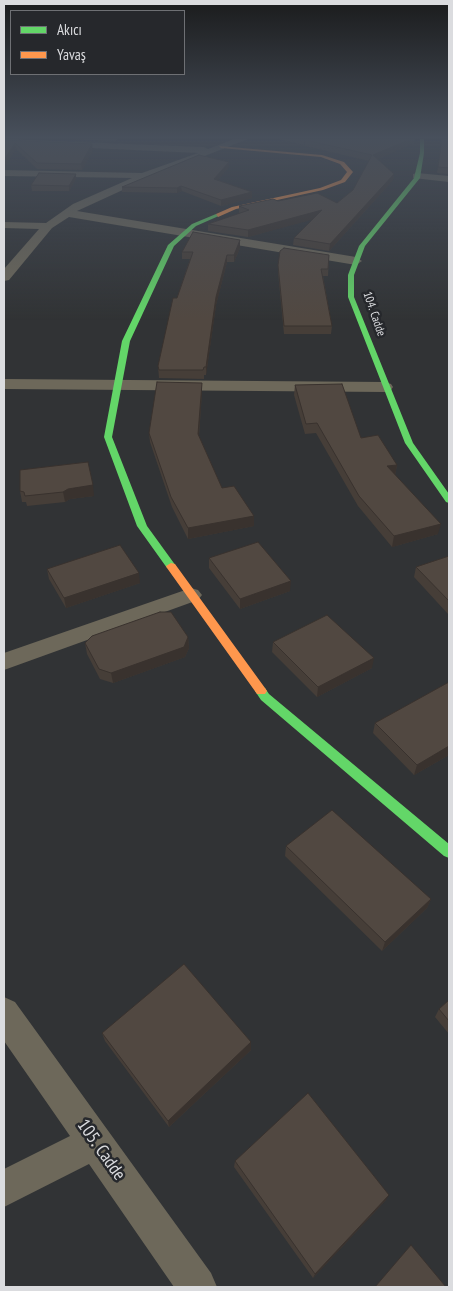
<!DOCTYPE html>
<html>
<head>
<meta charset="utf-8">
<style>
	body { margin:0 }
	#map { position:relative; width:453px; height:1291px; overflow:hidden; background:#313335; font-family:"PT Sans Narrow",sans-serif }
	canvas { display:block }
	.frame { position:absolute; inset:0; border:5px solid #dbdcdf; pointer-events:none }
	.legend { position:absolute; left:10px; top:10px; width:175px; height:65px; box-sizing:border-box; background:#26282c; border:1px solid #6e7074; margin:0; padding:6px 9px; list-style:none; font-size:15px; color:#dbdcdf }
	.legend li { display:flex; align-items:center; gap:10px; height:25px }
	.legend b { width:25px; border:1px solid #6e7074 }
</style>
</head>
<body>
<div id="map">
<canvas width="453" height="1291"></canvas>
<div class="frame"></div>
<ul class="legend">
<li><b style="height:6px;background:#63d668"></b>Akıcı</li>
<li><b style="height:6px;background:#ff974d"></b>Yavaş</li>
</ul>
</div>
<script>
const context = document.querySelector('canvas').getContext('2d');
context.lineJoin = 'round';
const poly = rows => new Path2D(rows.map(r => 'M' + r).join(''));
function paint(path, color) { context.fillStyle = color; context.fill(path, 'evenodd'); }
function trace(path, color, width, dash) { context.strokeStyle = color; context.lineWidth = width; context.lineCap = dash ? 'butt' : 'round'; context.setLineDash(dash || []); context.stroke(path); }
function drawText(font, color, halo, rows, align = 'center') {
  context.font = font + ' "PT Sans Narrow",sans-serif'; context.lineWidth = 5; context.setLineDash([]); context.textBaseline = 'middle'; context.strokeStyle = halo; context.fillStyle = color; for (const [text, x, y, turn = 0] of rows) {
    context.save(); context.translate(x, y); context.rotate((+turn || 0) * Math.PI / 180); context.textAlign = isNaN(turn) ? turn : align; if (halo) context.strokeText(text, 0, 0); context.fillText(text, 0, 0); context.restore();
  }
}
paint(poly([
	[4,139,204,147,208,149,234,139,248,139,151,177,77,211,356,257,362,261,356,265,69,217,52,228,9,280,4,281,4,269,39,229,4,228,4,222,46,223,73,204,132,178,4,176,4,170,142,173,198,153,4,144,4,139],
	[417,173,449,176,449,182,413,178,413,174,417,173],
	[4,379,385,382,391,384,393,387,391,390,385,392,4,389,4,379],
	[191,588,198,590,202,595,198,600,4,670,4,653,191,588],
	[4,997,15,1002,211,1273,217,1287,174,1287,89,1164,4,1207,4,1169,70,1136,4,1041,4,997]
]), '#6d685a');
paint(poly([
	[420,139,424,139,424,153,420,178,365,246,354,275,354,297,413,443,449,494,449,503,446,502,405,443,348,297,348,275,359,246,414,178,420,153,420,139],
	[216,214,221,215,196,226,174,246,130,341,112,437,147,526,176,566,171,569,167,568,137,526,104,437,122,341,168,245,192,224,216,214],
	[261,687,265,688,269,694,449,844,449,858,444,856,261,700,255,691,257,688,261,687]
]), '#63d668');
paint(poly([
	[219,146,322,155,344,162,353,172,345,182,323,190,236,209,218,217,216,214,232,207,320,188,341,180,347,172,340,164,321,157,221,148,219,146],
	[171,563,175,564,265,688,267,691,265,694,257,694,167,568,166,566,171,563]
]), '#ff974d');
paint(poly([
	[68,139,117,139,116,141],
	[279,139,415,139,414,143,378,159,394,174,393,180,329,251,293,245,294,238,313,219,248,237,208,231,208,224,240,213,239,213,239,206,278,201,337,203,353,190,369,161,305,146,305,140,304,145],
	[442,139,449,139,449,174,437,173],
	[4,140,93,150,82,170,37,169,16,149,4,167],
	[229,162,229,167,218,180,252,192,252,198,221,206,182,191,177,193,122,192,122,187],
	[76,179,69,191,32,191,31,185],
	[240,240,240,248,234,262,227,262,216,305,206,375,204,375,204,379,159,378,158,366,177,298,190,259,182,259,182,252],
	[329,255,328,276,323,276,332,326,331,334,284,334,278,272,278,265],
	[295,385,397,465,395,475,438,534,392,547,358,506,316,433,305,434,294,395],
	[202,392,199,436,222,488,254,526,188,539,172,507,150,442,149,433],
	[20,470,94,496,70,499,65,502,27,506,26,502,22,502,20,491],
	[449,556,449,613,448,614,414,577,416,567],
	[209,558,290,591,240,609,209,568],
	[47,569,140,583,66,608,49,579],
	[188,637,189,648,185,657,113,683,100,679,87,654,85,643],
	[273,642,372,668,317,697,272,652],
	[449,682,449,755,414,775,373,733,375,723],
	[286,846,431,899,427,908,382,951,285,856],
	[449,1000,449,1034,435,1017,439,1009],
	[102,1033,251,1050,169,1127,105,1041],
	[235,1161,386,1200,313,1278,234,1167]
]), '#463e38');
paint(poly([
	[411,139,415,139,414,143,373,161,373,155],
	[15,143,16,149,4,167,4,160],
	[92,144,93,150,82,170,81,164],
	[229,162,229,167,214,185,214,179],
	[76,174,76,179,69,191,69,186],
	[394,174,393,180,329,251,330,244],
	[181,186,182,191,177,193,177,188],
	[252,192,252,198,221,206,221,200],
	[322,210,322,217,248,237,248,230],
	[240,240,240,248,234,262,234,255],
	[227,255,227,262,216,305,206,375,206,367,216,297],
	[202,383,202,392,198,444,198,434],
	[397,465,395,475,387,466],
	[93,485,94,496,70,499,65,502,63,492,68,489],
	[254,516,254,526,188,539,188,528],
	[441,524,438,534,392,547,394,536],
	[139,573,140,583,66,608,64,598],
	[291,581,290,591,240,609,240,599],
	[188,637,189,648,185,657,113,683,111,673],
	[374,658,372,668,317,697,318,687],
	[449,746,449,755,414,775,417,765],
	[431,899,427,908,382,951,385,942],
	[251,1042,251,1050,169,1127,168,1121],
	[389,1195,386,1200,313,1278,315,1274]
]), '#39322e');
const building = poly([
	[411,139,373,155,394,174,330,244,294,238,322,210,248,230,208,224,249,210,239,206,273,199,278,201,317,193,337,203,353,190,372,155,305,140,411,139],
	[442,139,449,139,449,168,438,167,442,139],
	[4,140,92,144,81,164,37,163,15,143,4,160,4,140],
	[199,155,229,162,214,179,252,192,221,200,181,186,177,188,122,187,199,155],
	[39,173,76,174,69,186,31,185,39,173],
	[193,232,240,240,234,255,227,255,216,297,206,367,204,367,203,370,159,370,158,366,173,298,177,298,193,252,182,252,193,232],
	[284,248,329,255,328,269,321,269,332,326,284,326,278,265,280,251,284,248],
	[157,382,202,383,198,434,222,488,234,486,254,516,188,528,171,497,149,433,157,382],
	[342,384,361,438,378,435,397,465,387,466,441,524,394,536,359,496,317,423,306,424,295,385,342,384],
	[88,462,93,485,68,489,63,492,25,496,24,492,20,491,20,470,88,462],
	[258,542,291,581,240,599,209,558,258,542],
	[120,545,139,573,64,598,47,569,120,545],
	[449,556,449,601,416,567,449,556],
	[160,612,171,612,188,637,184,647,111,673,99,669,85,643,92,636,160,612],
	[327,615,374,658,318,687,273,642,327,615],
	[449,682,449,746,417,765,375,723,449,682],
	[332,810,431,899,385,942,286,846,332,810],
	[184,964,251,1042,168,1121,102,1033,184,964],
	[449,1000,449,1021,439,1009,449,1000],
	[308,1093,389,1195,315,1274,235,1161,308,1093],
	[411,1245,446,1287,375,1287,411,1245]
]);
paint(building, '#514841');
trace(building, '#39322e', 1);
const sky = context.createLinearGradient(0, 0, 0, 320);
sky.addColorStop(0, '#1b1c1d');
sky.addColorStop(0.43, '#48505c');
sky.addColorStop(1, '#48505c00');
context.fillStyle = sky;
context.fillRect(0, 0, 453, 320);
drawText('12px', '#dbdcdf', '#26282c', [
	["104. Cadde",374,314,71]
]);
drawText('18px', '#dbdcdf', '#26282c', [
	["105. Cadde",101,1150,55]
]);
</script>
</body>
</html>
